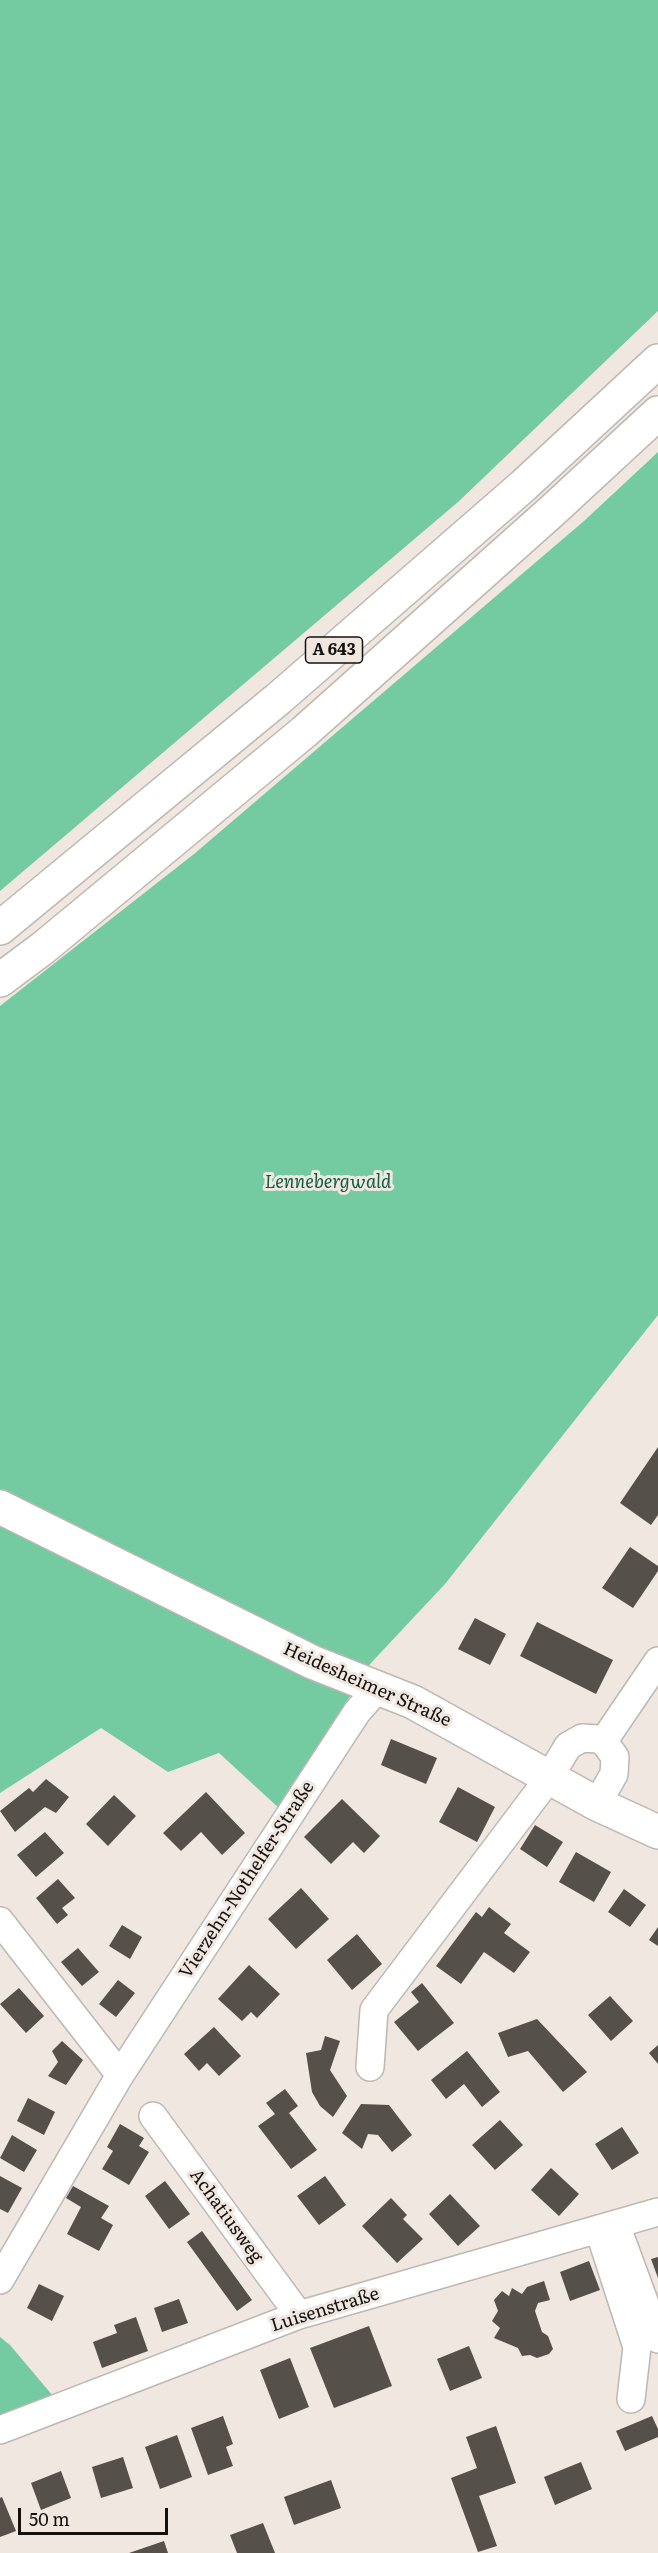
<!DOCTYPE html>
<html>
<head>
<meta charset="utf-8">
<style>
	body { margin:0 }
	#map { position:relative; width:658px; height:2553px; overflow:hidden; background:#efe7e0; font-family:Literata,serif }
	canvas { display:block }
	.scale { position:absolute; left:18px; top:2508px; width:150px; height:27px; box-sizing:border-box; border:3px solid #14110f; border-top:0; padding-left:8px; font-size:18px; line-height:21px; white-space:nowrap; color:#14110f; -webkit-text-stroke:4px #efe7e0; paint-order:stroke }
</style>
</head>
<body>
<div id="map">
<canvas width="658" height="2553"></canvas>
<div class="scale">50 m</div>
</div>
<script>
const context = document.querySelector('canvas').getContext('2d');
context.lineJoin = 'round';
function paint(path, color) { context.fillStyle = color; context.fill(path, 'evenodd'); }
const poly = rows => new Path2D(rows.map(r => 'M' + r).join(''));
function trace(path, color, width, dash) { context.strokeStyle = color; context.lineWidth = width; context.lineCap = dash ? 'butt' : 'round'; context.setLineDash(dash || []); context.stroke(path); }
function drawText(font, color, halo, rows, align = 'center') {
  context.font = font + ' Literata,serif'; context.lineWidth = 6; context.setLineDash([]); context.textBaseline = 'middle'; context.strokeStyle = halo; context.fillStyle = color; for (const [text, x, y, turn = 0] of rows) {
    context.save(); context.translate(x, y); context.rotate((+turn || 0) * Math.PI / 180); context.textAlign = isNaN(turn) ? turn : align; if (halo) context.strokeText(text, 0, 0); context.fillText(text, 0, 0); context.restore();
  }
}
paint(poly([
	[0,0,658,0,658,311,458,502,0,891],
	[658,452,658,1315,445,1584,370,1664,280,1809,219,1753,168,1772,101,1728,0,1793,0,1006,194,854,584,521],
	[0,2337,10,2345,53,2396,0,2416]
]), '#75cba1');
paint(poly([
	[658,1447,658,1515,651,1525,620,1503],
	[630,1547,658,1566,658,1571,633,1608,602,1588],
	[475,1618,506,1634,490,1665,458,1649],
	[537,1622,613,1660,596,1694,520,1656],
	[391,1739,437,1758,426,1784,381,1765],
	[46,1779,69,1797,56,1813,45,1807,15,1832,0,1811,29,1788,33,1792],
	[458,1787,495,1807,477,1842,439,1822],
	[206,1792,245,1833,222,1855,201,1832,181,1851,163,1833],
	[114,1795,136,1816,108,1846,86,1824],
	[342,1799,380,1836,364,1853,353,1842,331,1864,304,1837],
	[535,1825,563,1842,547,1867,520,1849],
	[45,1832,64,1853,36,1877,17,1855],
	[576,1852,611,1872,594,1902,559,1882],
	[58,1879,75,1898,62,1908,68,1915,57,1924,36,1898],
	[301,1888,329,1919,296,1949,268,1919],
	[624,1889,646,1905,630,1927,608,1912],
	[489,1907,511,1924,504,1933,530,1952,514,1973,484,1952,461,1984,436,1966,476,1912,482,1917],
	[122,1925,142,1937,130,1959,109,1946],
	[658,1927,658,1946,649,1940],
	[357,1934,382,1964,352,1990,327,1960],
	[78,1948,99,1972,82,1986,61,1962],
	[249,1965,280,1994,257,2018,251,2012,242,2021,218,1999],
	[118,1980,135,1993,116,2017,99,2004],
	[422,1983,454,2023,418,2051,394,2022,419,2002,411,1992],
	[19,1988,44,2016,26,2033,0,2004],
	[610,1996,633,2021,611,2041,588,2015],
	[537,2019,587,2072,563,2092,528,2051,508,2057,498,2033],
	[214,2027,241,2056,219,2076,207,2063,199,2071,184,2054],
	[325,2036,340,2041,330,2070,347,2096,333,2117,320,2106,312,2092,306,2053,321,2050],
	[62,2041,83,2060,66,2085,48,2076,58,2062,52,2051],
	[658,2045,658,2064,649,2053],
	[467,2051,500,2092,482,2107,464,2084,446,2099,431,2080],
	[285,2089,298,2106,289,2113,317,2150,291,2169,258,2126,275,2114,266,2103],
	[28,2098,55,2112,44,2135,17,2121],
	[361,2104,389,2105,412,2135,392,2152,378,2135,368,2134,362,2149,342,2133],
	[500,2120,523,2145,495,2170,472,2145],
	[120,2124,144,2138,139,2146,149,2152,129,2185,102,2169,113,2151,107,2147],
	[622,2127,639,2153,612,2170,595,2144],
	[12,2135,37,2150,24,2172,0,2158],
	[551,2168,579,2194,559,2216,531,2190],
	[0,2176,22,2188,8,2213,0,2209],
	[325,2176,346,2205,319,2225,297,2196],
	[165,2181,190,2214,169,2229,145,2196],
	[73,2186,109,2206,101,2218,113,2225,99,2251,67,2234,81,2207,66,2198],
	[450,2194,480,2226,458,2246,429,2214],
	[391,2198,407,2215,403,2219,423,2239,397,2263,362,2226],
	[202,2231,252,2300,237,2311,187,2242],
	[658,2257,658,2278,651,2259],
	[589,2261,600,2290,570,2301,560,2272],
	[544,2281,550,2300,538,2303,535,2311,542,2332,548,2336,553,2349,549,2354,537,2358,530,2355,522,2356,518,2348,494,2338,500,2328,492,2321,498,2311,494,2300,502,2291,509,2296,512,2288,522,2294,527,2287],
	[39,2284,64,2296,52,2321,27,2308],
	[179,2299,188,2323,162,2332,154,2308],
	[136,2317,148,2351,102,2368,93,2342,117,2333,114,2325],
	[369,2326,392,2386,334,2408,310,2348],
	[469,2346,482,2378,450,2391,437,2359],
	[290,2358,309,2407,279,2419,260,2370],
	[223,2416,233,2444,226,2447,233,2466,208,2475,191,2428],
	[652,2416,658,2429,658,2437,625,2451,616,2431],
	[496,2426,516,2483,479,2496,497,2546,478,2552,451,2478,477,2468,466,2437],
	[177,2435,192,2477,160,2489,145,2447],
	[123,2457,133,2488,101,2498,92,2467],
	[581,2462,592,2489,555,2505,544,2477],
	[61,2471,71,2498,41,2510,31,2483],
	[331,2480,341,2508,294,2525,284,2497],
	[2,2497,16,2531,0,2537,0,2498],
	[263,2523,275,2553,237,2553,230,2535],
	[164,2541,168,2553,129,2553]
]), '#555049');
const minor = poly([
	[603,1742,658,1661],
	[0,1921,120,2075],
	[370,2067,374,2010,549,1778,568,1746,582,1738,598,1739,605,1743,615,1757,614,1774,597,1804],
	[153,2116,299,2315],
	[616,2225,658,2339],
	[599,2230,637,2347,631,2399],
	[0,2280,120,2075,357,1712,378,1688],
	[0,2430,299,2315,658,2212]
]);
const major = poly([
	[0,1507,312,1662,413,1702,597,1804,658,1832]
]);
const highway = poly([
	[0,928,278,699,523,486,658,361],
	[0,980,43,948,304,732,552,511,658,413]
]);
trace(minor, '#bfb7b1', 30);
trace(major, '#bfb7b1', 36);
trace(highway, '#bfb7b1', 36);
trace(minor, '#fff', 27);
trace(major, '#fff', 33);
trace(highway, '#fff', 33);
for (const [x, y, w] of [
	[334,650,57]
]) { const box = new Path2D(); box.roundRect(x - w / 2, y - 13, w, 26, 4.5); context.fillStyle = '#efe7e0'; context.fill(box); trace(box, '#14110f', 1.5); }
drawText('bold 16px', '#14110f', null, [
	["A 643",334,650]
]);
drawText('italic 18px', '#105e40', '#efe7e0', [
	["Lennebergwald",328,1183]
]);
drawText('18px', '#14110f', '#efe7e0', [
	["Heidesheimer Straße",367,1685,24],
	["Vierzehn-Nothelfer-Straße",247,1880,-57],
	["Achatiusweg",226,2216,54],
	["Luisenstraße",325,2310,-17]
]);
</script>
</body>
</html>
